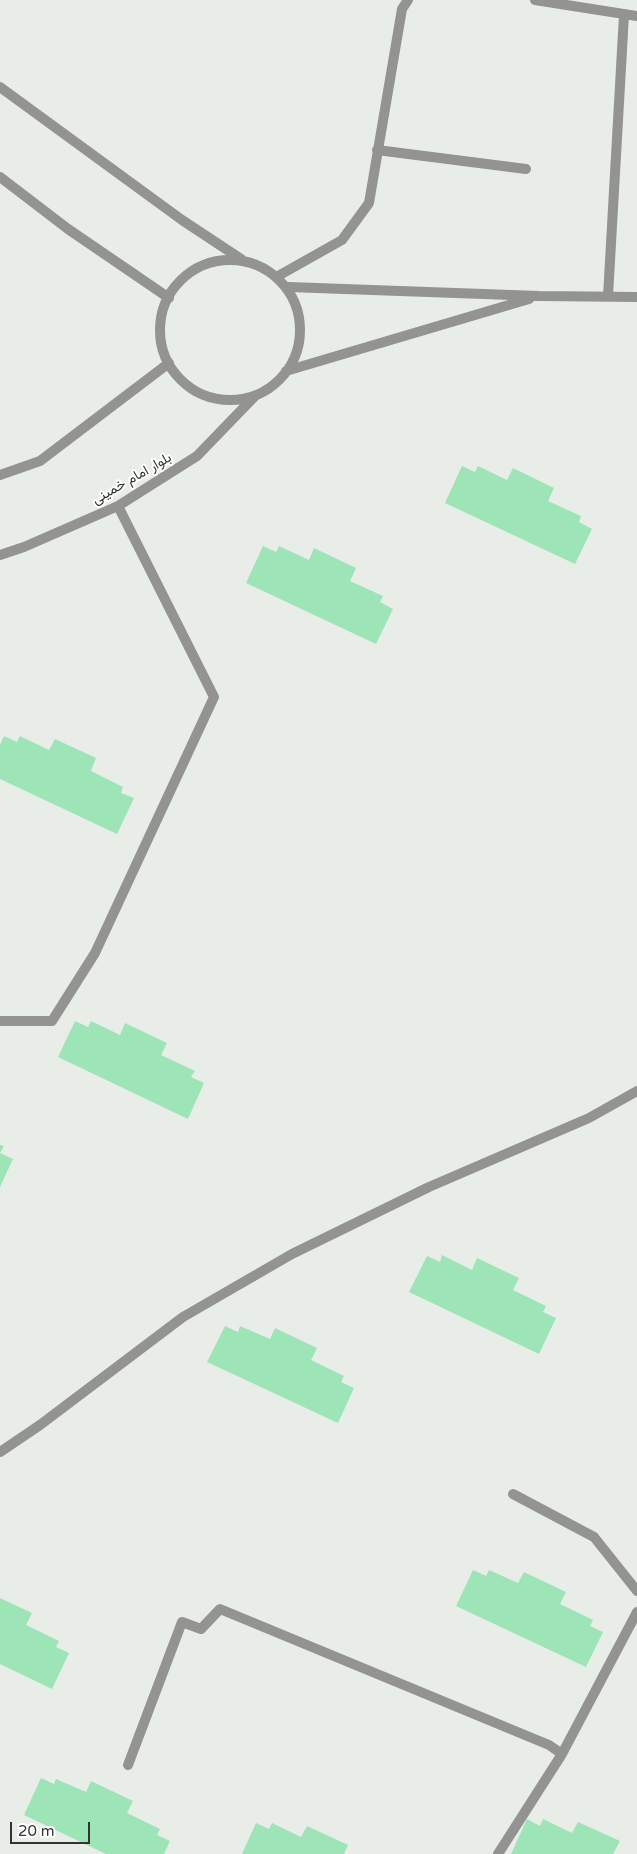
<!DOCTYPE html>
<html>
<head>
<meta charset="utf-8">
<style>
	body { margin:0 }
	#map { position:relative; width:637px; height:1854px; overflow:hidden; background:#e9ede8; font-family:"Varela Round",sans-serif }
	canvas { display:block }
	.scale { position:absolute; left:10px; top:1822px; width:80px; height:22px; box-sizing:border-box; border:2px solid #333432; border-top:0; padding-left:6px; font-size:15px; line-height:18px; white-space:nowrap; color:#333432; -webkit-text-stroke:4px #fff; paint-order:stroke }
</style>
</head>
<body>
<div id="map">
<canvas width="637" height="1854"></canvas>
<div class="scale">20 m</div>
</div>
<script>
const context = document.querySelector('canvas').getContext('2d');
context.lineJoin = 'round';
function paint(path, color) { context.fillStyle = color; context.fill(path, 'evenodd'); }
const poly = rows => new Path2D(rows.map(r => 'M' + r).join(''));
function trace(path, color, width, dash) { context.strokeStyle = color; context.lineWidth = width; context.lineCap = dash ? 'butt' : 'round'; context.setLineDash(dash || []); context.stroke(path); }
function drawText(font, color, halo, rows, align = 'center') {
  context.font = font + ' "Varela Round",Vazirmatn,sans-serif'; context.lineWidth = 4; context.setLineDash([]); context.textBaseline = 'middle'; context.strokeStyle = halo; context.fillStyle = color; for (const [text, x, y, turn = 0] of rows) {
    context.save(); context.translate(x, y); context.rotate((+turn || 0) * Math.PI / 180); context.textAlign = isNaN(turn) ? turn : align; if (halo) context.strokeText(text, 0, 0); context.fillText(text, 0, 0); context.restore();
  }
}
paint(poly([
	[462,466,475,472,478,466,507,480,513,468,554,488,548,501,581,516,579,522,592,529,575,564,445,503],
	[263,546,276,552,279,546,309,560,314,548,356,568,350,581,383,596,380,602,393,609,376,644,246,583],
	[4,736,17,742,20,736,49,750,55,739,96,758,91,771,123,787,121,793,134,798,117,834,0,779,0,745],
	[75,1021,88,1027,91,1021,120,1035,125,1023,167,1043,161,1055,195,1071,191,1077,204,1083,188,1119,58,1057],
	[0,1145,4,1146,0,1153,13,1159,0,1187],
	[442,1255,472,1270,477,1258,519,1278,513,1290,546,1306,543,1312,556,1318,539,1354,409,1292,427,1256,440,1262],
	[225,1326,238,1332,240,1326,270,1339,275,1328,317,1348,311,1360,344,1376,341,1382,354,1388,338,1423,207,1362],
	[473,1570,486,1576,489,1570,518,1583,524,1572,566,1592,560,1604,593,1620,590,1626,603,1632,586,1667,456,1606],
	[0,1598,32,1613,26,1625,59,1641,56,1647,69,1653,52,1689,0,1664],
	[41,1778,54,1784,56,1779,86,1792,91,1781,133,1801,127,1813,160,1829,157,1835,170,1841,164,1854,106,1854,24,1815],
	[527,1819,540,1826,543,1819,572,1833,578,1822,620,1841,613,1854,511,1854],
	[256,1823,269,1829,272,1823,301,1837,307,1826,348,1845,344,1854,242,1854]
]), '#9de4b7');
trace(poly([
	[535,0,637,16],
	[377,150,526,169],
	[278,276,342,240,369,203,402,9,408,0],
	[608,296,624,15]
]), '#939391', 10);
trace(poly([
	[0,87,182,220,241,259],
	[0,177,68,229,169,298],
	'160 330a70 70 0 1 1 140 0a70 70 0 1 1-140 0Z',
	[289,287,539,296,637,297],
	[286,371,529,299],
	[0,475,40,461,169,363],
	[0,555,24,547,118,506,197,456,255,396],
	[0,1021,52,1021,95,953,214,697,118,506],
	[0,1452,40,1425,183,1317,292,1254,429,1187,589,1118,637,1091],
	[513,1494,594,1537,637,1591],
	[128,1765,182,1622,201,1629,220,1609,549,1745,562,1754],
	[498,1854,562,1754,637,1612]
]), '#939391', 10);
drawText('14px', '#333432', '#fff', [
	["بلوار امام خمینی",132,479,-30]
]);
</script>
</body>
</html>
